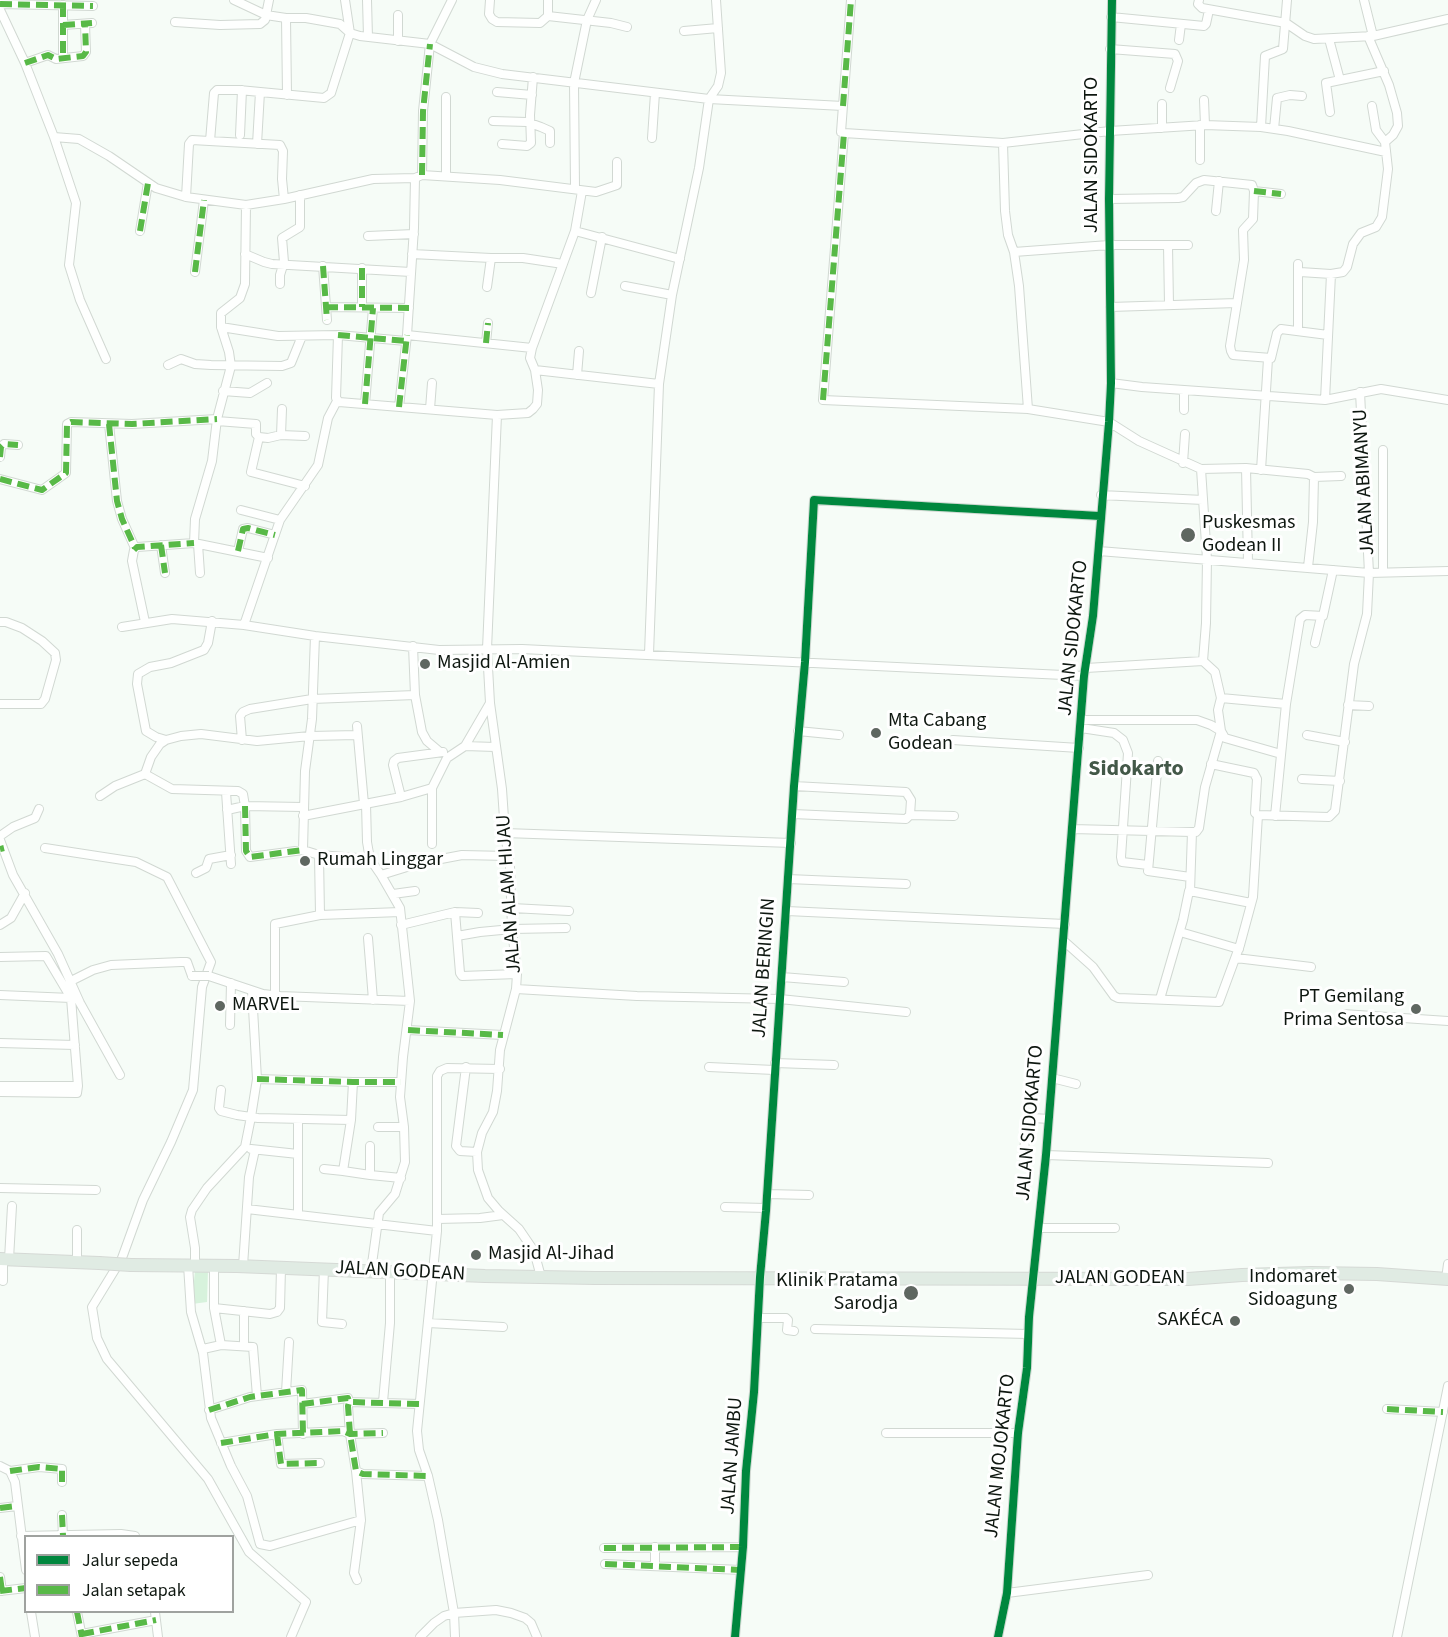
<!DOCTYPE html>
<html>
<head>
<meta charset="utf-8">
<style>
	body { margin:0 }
	#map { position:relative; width:1448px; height:1637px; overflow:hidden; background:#f6fcf7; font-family:"Source Sans 3",sans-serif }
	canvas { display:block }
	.legend { position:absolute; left:24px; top:1535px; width:210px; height:78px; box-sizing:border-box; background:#fff; border:2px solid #9fa29f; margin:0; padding:8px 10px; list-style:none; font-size:18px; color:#0e1710 }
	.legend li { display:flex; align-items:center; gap:12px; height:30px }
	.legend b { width:30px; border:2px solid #9fa29f }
</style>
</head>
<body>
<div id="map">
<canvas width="1448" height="1637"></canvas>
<ul class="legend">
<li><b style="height:8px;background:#00873e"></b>Jalur sepeda</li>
<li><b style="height:8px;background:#58b947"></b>Jalan setapak</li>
</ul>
</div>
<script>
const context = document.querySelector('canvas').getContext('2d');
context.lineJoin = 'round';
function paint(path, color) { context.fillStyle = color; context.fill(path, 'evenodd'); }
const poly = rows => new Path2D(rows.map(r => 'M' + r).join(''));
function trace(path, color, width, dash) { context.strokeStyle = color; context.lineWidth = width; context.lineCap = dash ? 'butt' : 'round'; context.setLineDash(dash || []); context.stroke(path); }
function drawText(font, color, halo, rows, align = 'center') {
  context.font = font + ' "Source Sans 3",sans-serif'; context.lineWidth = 6; context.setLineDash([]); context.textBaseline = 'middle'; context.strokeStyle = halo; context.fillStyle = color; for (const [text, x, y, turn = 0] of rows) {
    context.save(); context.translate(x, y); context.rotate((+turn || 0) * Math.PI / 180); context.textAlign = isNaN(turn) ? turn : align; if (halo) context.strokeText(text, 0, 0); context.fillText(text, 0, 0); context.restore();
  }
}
paint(poly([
	[195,1270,208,1270,207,1302,192,1304]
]), '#d7f2dc');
const minor = poly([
	[234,0,266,15,286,18,306,18,340,24,350,33,360,36,430,44,474,67,502,74,709,99,843,106],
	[367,0,368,37],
	[490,0,489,14,492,19,497,22,540,23,548,16],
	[548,0,548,16,611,23,627,27],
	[851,0,841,132,844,133,823,400,1028,409,1109,422,1139,441,1201,469,1246,468,1308,474,1314,477,1341,476],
	[1199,0,1198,4,1202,8,1286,23,1305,36,1314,39,1373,36,1448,19],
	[1364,0,1373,36],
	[0,4,93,6],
	[63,5,63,58],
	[0,10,25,63,54,137,79,139,109,156,156,188,186,197,246,205,284,199,373,179,415,178,422,175,500,180,596,192,617,185,617,162],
	[398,15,398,41],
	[1111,17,1204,26,1206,24,1209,10],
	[286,18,287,95],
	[175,22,220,25,260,24,265,20,269,0],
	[63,25,92,23],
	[684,31,718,28],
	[1329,39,1340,80],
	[1179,40,1181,24],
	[1110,49,1175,54,1178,61,1170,88],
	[25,63,48,55,56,59,83,56,86,52,85,24],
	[497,92,532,95],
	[446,97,446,176],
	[1204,100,1205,125],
	[1162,104,1162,128],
	[1372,106,1376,130,1385,142],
	[1330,112,1326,83,1384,71],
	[493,121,527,122,541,127,550,131,550,143],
	[1261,127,1265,56,1283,49,1287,0],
	[1274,129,1277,98,1290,95,1302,96],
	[844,133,1003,143,1110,131,1205,125,1261,127,1288,131,1386,152],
	[240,135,242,90],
	[54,137,76,203,69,265,80,300,106,359],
	[652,138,655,93],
	[210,141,214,93,217,90,239,90,324,98,331,93,350,33,345,0],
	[1003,143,1005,211,1008,235,1014,252,1019,286,1028,409],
	[257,144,260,92],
	[502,144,527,146,531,143,530,115,533,77],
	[1200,160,1200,125],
	[422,175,423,111,430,44,452,0],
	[575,188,574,83,587,20,596,0],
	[1254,191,1281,194],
	[186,197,189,144,192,140,280,145,283,151,282,179,284,199],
	[1109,199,1178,198,1183,197,1196,183,1204,180,1252,185,1254,191,1253,219,1243,230,1244,260,1230,346,1231,351,1233,355,1271,358,1277,333,1281,329,1328,335],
	[1216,211,1219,181],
	[140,231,148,183],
	[575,231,680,259],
	[368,236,414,234],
	[1168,245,1169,305],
	[1014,252,1109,245,1188,245],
	[245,254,264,262,272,264,411,272],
	[412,254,491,258,523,258,563,264],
	[323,266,327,320],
	[362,268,362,307],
	[195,272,204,200],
	[1300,272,1331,274,1343,272,1347,267,1353,244,1361,233,1376,227,1382,217,1388,169,1385,142,1393,135,1398,126,1397,113,1389,85,1368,36],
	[280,284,280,275,284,262,282,238,300,227,300,195],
	[625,286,672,295],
	[487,287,491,258],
	[591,293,602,237],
	[326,307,409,308],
	[1110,307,1237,303],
	[221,327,278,336,338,335,406,341],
	[1298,331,1298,264],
	[338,335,336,398,339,402,497,415],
	[407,335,532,348],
	[486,343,488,323],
	[168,365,181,359,195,364,211,365,282,366,291,363,302,336],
	[535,370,530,358,532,348,575,231,582,191],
	[577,375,579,351],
	[1111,383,1142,387,1325,400,1331,274],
	[1184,390,1184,410],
	[223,391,250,393,267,383],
	[1325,400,1381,389,1448,400],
	[365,404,373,308],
	[399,407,407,335,414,228,415,178],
	[430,409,432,383],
	[217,421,256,424,256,434,259,437,251,472,305,486],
	[109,424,117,501,122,519,135,548],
	[281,435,282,409],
	[259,437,268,438,281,435,305,436],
	[1383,450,1383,572],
	[0,457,1,447,4,444,18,445],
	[1183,463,1185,434],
	[1246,468,1248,562],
	[1261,470,1268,359],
	[0,479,42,490,66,473,67,424,71,422,132,424,217,419],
	[1101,495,1203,500],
	[241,510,280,520],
	[194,543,195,519,212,461,217,419,231,366,229,352,221,327,221,313,240,298,245,284,246,205],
	[198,544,200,573],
	[161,545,165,573],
	[238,551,243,529,248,528,275,535],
	[1099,551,1369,573,1448,571],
	[1308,567,1313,522,1314,477],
	[0,622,6,622,22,628,42,641,55,653,56,660,45,699,41,704,0,704],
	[145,622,132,561,134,550,137,547,194,543,268,558],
	[244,625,280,520,318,465,328,418,337,401],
	[122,627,172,619,244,625,315,636,439,650,522,649,1084,676],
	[1315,643,1321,617],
	[413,646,415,695,422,732,427,741,440,752],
	[649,654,659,384,672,295,699,168,709,99,718,86,721,73,716,0],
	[1086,668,1203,661],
	[1221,698,1286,704],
	[490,703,502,789,505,833,510,867,512,929,517,974,516,989,500,1050,497,1091,493,1112,482,1133,477,1152,478,1170,488,1198,499,1211,519,1229,534,1251,541,1277],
	[1348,705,1369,706],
	[1082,720,1197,720,1211,725,1221,731,1225,738,1281,754],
	[357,726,364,804],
	[1081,728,1114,733,1123,740,1128,753,1121,857,1122,862,1148,865],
	[798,731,839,735],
	[1307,735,1345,742],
	[166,740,156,737,146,731,137,684,138,674,150,667,171,663,204,650,208,643,212,621],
	[242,740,240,716,243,712,250,709,312,699,415,695],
	[953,740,1079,748],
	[465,746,495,747],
	[1158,761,1148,871,1190,877],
	[1211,764,1254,773,1257,779,1255,813,1258,815,1329,817,1335,811,1354,664,1367,614,1369,573,1360,392],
	[145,774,151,757,160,744,166,740,181,736,201,734,257,741,310,736,357,735],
	[1302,779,1340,781],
	[226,792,231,864],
	[100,796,115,786,145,774,172,789,238,791,243,794,245,806,303,807],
	[401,797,393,765,394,761,398,758,443,752],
	[366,804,367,842,370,859,381,875,400,908,410,1001,403,1057,400,1097,404,1127,405,1162,395,1194,379,1213,371,1271],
	[227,810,245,806,246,851,250,857,303,850,319,855,370,859],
	[793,814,906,819,910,815,911,800,906,792,794,786],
	[910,815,954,816],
	[303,816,401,797,432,788,447,758,465,746,490,703,487,649,497,415,528,413,533,409,537,404,538,390,535,370,659,384],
	[1275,816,1286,704,1300,619,1305,615,1323,616,1333,570],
	[1072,829,1192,832,1196,832,1199,828,1205,787,1221,731,1218,710,1221,698,1215,672,1203,661,1206,623,1207,559,1201,469],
	[1192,832,1190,891,1251,903],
	[505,833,791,843],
	[0,836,13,827,35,818,39,809],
	[0,840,13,875,58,954,80,1003,120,1075],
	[432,844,432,788],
	[45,848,136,862,167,877,211,962,202,987,193,1090,171,1142,143,1200,122,1258,92,1307,97,1338,107,1359,208,1479,249,1552,306,1602,291,1637],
	[303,850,305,771,312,719,315,636],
	[319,855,320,915],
	[196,873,206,868,209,859,231,855],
	[381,875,420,863,462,855,508,856],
	[788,879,906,884],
	[393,894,415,891],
	[512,908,569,911],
	[787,911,1065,924],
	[455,912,460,973,462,976,517,974],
	[0,925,11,918,25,893],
	[401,925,455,912,478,913],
	[1180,932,1239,949],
	[457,936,480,932,512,929,566,928],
	[368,938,373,1000],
	[1065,942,1093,967,1114,996,1118,998,1219,1002,1240,945,1253,897,1258,815],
	[0,957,46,956,71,998],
	[1236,958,1311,967],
	[209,976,263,994,280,996,410,1001],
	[782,977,844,982],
	[71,981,93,970,111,965,181,962,187,962,192,976],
	[516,989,637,996,780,999,906,1012],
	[0,995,71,998,78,1086,77,1093,0,1092],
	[275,996,275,924,320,915,400,912],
	[1160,999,1183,920,1189,891],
	[1343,1014,1448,1021],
	[230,1025,231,983],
	[408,1030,503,1035],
	[0,1043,75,1045],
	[775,1063,834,1065],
	[466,1067,456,1146,460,1151,477,1152],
	[709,1067,774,1070],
	[500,1069,447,1068,440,1071,437,1076,437,1231,417,1431,419,1450,428,1476,438,1520,454,1613,496,1610,511,1613,525,1618,531,1623,537,1637],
	[1052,1078,1076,1084],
	[257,1079,353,1082,401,1082],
	[0,1086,78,1086],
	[221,1090,219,1108,221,1111,237,1115,258,1118,351,1120],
	[298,1119,298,1214],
	[378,1127,404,1127],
	[370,1146,370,1175,401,1178],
	[251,1149,298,1154],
	[1046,1155,1268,1163],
	[1023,1158,1027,1124,1033,1118,1049,1119],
	[324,1169,343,1171,351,1120,353,1082],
	[343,1171,370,1175],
	[0,1188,96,1190],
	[767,1194,809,1195],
	[725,1207,766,1208],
	[247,1209,437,1231],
	[437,1219,480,1218,503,1215],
	[1039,1228,1115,1228],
	[9,1259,12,1206],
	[77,1262,77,1230],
	[188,1265,191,1312,203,1353,211,1418,231,1466,247,1496,260,1544,270,1546,361,1520],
	[195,1266,195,1248,190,1217,192,1210,207,1188,245,1147,251,1117,257,1079,252,991],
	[214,1266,214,1308,221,1345],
	[243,1266,249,1177,255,1150],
	[324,1269,322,1322,342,1324],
	[1446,1279,1448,1264],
	[3,1281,3,1259],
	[214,1308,270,1314,277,1312,280,1308,281,1268],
	[244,1311,244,1345],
	[758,1318,786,1318,788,1320,787,1330,794,1331],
	[428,1323,503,1327],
	[815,1329,1028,1334],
	[203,1349,221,1345,253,1347,257,1396],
	[286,1392,289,1342],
	[383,1402,390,1323,390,1271],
	[302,1404,348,1398,349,1402],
	[419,1404,349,1402,348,1406,350,1434,356,1471,363,1474,428,1476],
	[1387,1409,1443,1412],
	[209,1410,250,1397,302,1390,303,1434],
	[886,1433,1018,1433],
	[277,1434,281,1464,320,1463],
	[221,1443,277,1434,343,1431,350,1434,383,1433],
	[0,1466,10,1471,15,1482,26,1570],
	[10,1471,39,1467,62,1469,62,1482],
	[356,1471,361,1520,354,1573,357,1580],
	[0,1508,17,1506],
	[62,1515,63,1536],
	[21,1536,121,1534,135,1536],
	[604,1548,743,1547],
	[605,1564,741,1570],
	[655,1566,655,1547],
	[0,1577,2,1591],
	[0,1591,26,1588],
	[1007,1593,1148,1575],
	[31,1612,35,1637],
	[77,1612,82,1637],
	[155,1612,158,1637],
	[82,1634,156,1620],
	[420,1637,434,1623,444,1616,454,1613,455,1637],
	[735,1637,743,1547,746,1471,754,1392,760,1277,766,1211,794,786,805,662,814,500,1100,516],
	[998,1637,1007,1593,1018,1433,1027,1368,1029,1317,1046,1155,1084,676,1093,616,1109,422,1111,383,1109,199,1112,0],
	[1397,1637,1448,1386]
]);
const primary = poly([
	[0,1259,99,1263],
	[131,1265,237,1266,485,1276,595,1278,1188,1279,1242,1275,1311,1273,1377,1274,1448,1279]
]);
trace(minor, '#d1d8d2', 10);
trace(primary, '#d5d9d5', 14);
trace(minor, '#fefffe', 8);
trace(primary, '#e0ebe3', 12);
const minorBridge = poly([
	[192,976,209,976]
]);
const primaryBridge = poly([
	[99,1263,131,1265]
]);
trace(minorBridge, '#d1d8d2', 10, []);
trace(primaryBridge, '#d5d9d5', 14, []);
trace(minorBridge, '#fefffe', 8);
trace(primaryBridge, '#e0ebe3', 12);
trace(poly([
	[0,4,93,6],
	[63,5,63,58],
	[63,25,92,23],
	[25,63,48,55,56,59,83,56,86,52,85,24],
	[843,106,851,0],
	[422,175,423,111,430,44],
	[1254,191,1281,194],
	[140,231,148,183],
	[323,266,327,320],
	[362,268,362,307],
	[195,272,204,200],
	[326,307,409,308],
	[338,335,406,341],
	[486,343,488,323],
	[823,400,844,133],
	[365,404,373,308],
	[399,407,407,335],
	[109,424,117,501,122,519,135,548],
	[0,457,1,447,4,444,18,445],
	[0,479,42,490,66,473,67,424,71,422,132,424,217,419],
	[161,545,165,573],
	[134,550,137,547,194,543],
	[238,551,243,529,248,528,275,535],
	[245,806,246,851,250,857,303,850],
	[0,849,4,848],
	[408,1030,503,1035],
	[257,1079,353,1082,401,1082],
	[302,1404,348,1398,349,1402],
	[419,1404,349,1402,348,1406,350,1434,356,1471,363,1474,428,1476],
	[1387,1409,1443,1412],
	[209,1410,250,1397,302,1390,303,1434],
	[277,1434,281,1464,320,1463],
	[221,1443,277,1434,343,1431,350,1434,383,1433],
	[10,1471,39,1467,62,1469,62,1482],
	[0,1508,17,1506],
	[62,1515,63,1536],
	[604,1548,743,1547],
	[605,1564,741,1570],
	[0,1577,2,1591],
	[0,1591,26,1588],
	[77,1612,82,1637],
	[82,1634,156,1620]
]), '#58b947', 6, [12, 6]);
trace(poly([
	[735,1637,743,1547,746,1471,754,1392,760,1277,766,1211,794,786,805,662,814,500,1100,516],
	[998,1637,1007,1593,1018,1433,1027,1368,1029,1317,1046,1155,1084,676,1093,616,1109,422,1111,383,1109,199,1112,0]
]), '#00873e', 8);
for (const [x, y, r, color] of [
	[1188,535,8,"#5f6761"],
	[425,664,6,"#5f6761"],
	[876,733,6,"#5f6761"],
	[305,861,6,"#5f6761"],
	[220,1006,6,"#5f6761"],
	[1416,1009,6,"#5f6761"],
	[476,1255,6,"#5f6761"],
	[1349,1289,6,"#5f6761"],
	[911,1293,8,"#5f6761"],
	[1235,1321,6,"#5f6761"]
]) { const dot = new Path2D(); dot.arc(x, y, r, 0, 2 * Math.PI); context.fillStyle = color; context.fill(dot); trace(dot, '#fff', 2); }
drawText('20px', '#0e1710', '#fff', [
	["JALAN SIDOKARTO",1093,155,-90],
	["JALAN ABIMANYU",1365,482,-93],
	["JALAN SIDOKARTO",1074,638,-84],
	["JALAN ALAM HIJAU",510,894,-94],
	["JALAN BERINGIN",765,968,-86],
	["JALAN SIDOKARTO",1031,1123,-85],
	["JALAN GODEAN",400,1272,3],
	["JALAN GODEAN",1120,1279],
	["JALAN JAMBU",733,1456,-86],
	["JALAN MOJOKARTO",1001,1456,-84]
]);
drawText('20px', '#0e1710', '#fff', [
	["Puskesmas",1202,524],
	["Godean II",1202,547],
	["Masjid Al-Amien",437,664],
	["Mta Cabang",888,722],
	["Godean",888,745],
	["Rumah Linggar",317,861],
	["PT Gemilang",1404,998,"right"],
	["Prima Sentosa",1404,1021,"right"],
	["MARVEL",232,1006],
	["Masjid Al-Jihad",488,1255],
	["Indomaret",1337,1278,"right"],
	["Sidoagung",1337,1301,"right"],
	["Klinik Pratama",898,1282,"right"],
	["Sarodja",898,1305,"right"],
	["SAKÉCA",1223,1321,"right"]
], 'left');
drawText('bold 22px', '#435848', '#fff', [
	["Sidokarto",1136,770]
]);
</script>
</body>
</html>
